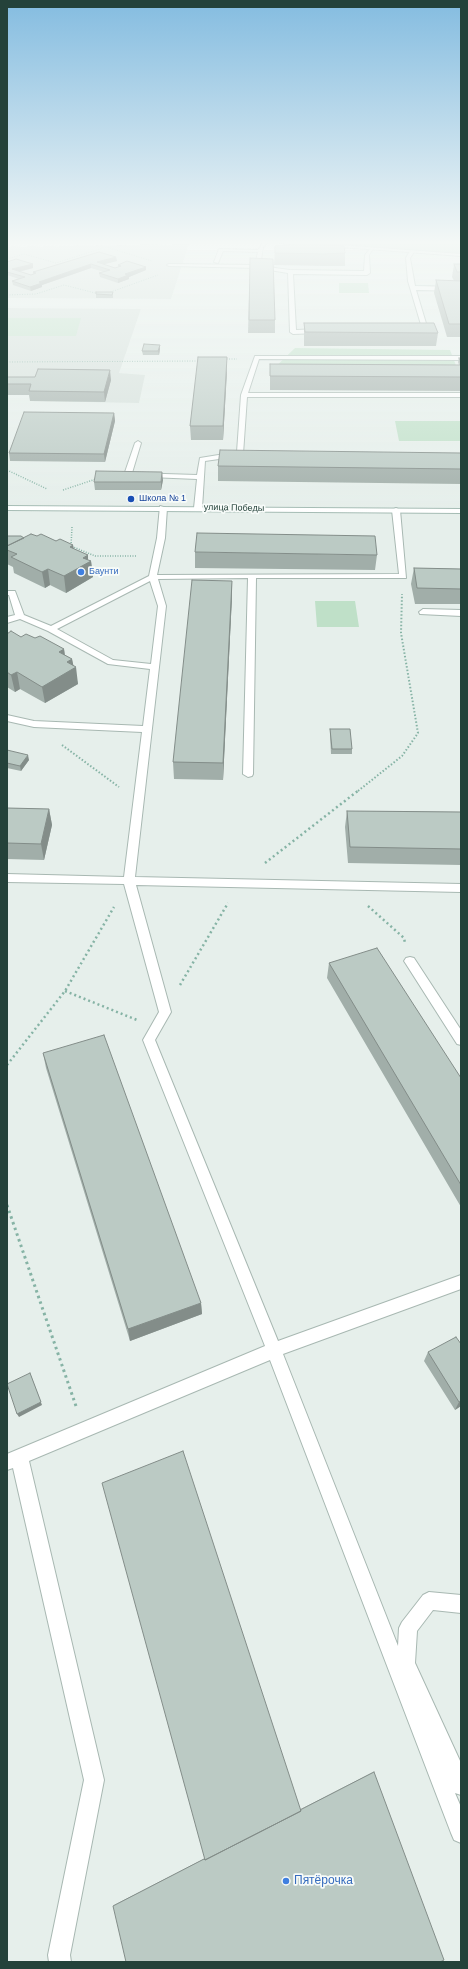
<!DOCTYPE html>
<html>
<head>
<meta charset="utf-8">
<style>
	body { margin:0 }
	#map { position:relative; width:468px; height:1969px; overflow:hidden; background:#e6efeb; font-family:Arial,sans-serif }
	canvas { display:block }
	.frame { position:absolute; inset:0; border:8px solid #24423a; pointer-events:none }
</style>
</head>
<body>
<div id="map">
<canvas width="468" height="1969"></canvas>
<div class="frame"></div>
</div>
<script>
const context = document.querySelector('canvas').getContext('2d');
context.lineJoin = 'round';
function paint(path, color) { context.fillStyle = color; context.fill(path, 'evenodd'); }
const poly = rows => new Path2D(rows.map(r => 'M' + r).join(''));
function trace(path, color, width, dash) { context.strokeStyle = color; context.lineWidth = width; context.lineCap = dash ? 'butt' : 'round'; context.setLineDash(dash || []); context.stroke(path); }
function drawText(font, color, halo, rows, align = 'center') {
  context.font = font + ' Arial,sans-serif'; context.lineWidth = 3.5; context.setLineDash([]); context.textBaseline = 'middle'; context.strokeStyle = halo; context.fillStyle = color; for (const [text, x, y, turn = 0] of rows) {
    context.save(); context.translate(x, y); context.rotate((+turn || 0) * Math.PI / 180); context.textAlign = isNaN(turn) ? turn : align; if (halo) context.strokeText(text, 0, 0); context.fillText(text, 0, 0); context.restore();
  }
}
paint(poly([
	[189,244,171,299,7,298,7,247],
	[7,308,141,309,119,373,145,375,139,403,30,401,32,395,7,395]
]), '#d4dfda');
paint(poly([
	[259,240,461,240,461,254],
	[339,283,368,283,369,293,339,293],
	[7,318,81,318,76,336,7,336],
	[295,348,450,350,459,373,269,373],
	[395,421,461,421,461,441,399,441],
	[315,601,355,601,359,627,317,627]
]), '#bfe0c8');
const lane = poly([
	[265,240,269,241,263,247,260,266,290,270,364,271,365,255,371,248,373,249,369,255,370,273,367,275,293,274,296,330,319,329,322,331,319,333,293,334,290,332,288,273,257,268,169,266,167,265,169,264,255,265,258,252,223,251,218,263,214,262,219,249,258,250,265,240],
	[410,251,414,252,410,258,415,286,461,287,461,291,416,290,428,330,425,332,414,330,422,328,408,281,406,258,410,251],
	[255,356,461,356,461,360,259,359,248,393,461,393,461,397,247,397,243,454,240,456,205,461,202,508,198,510,194,508,197,479,126,476,124,475,135,443,138,441,141,443,132,473,197,475,200,458,237,452,241,395,255,356],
	[160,506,167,508,165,538,157,575,399,574,392,510,396,508,400,510,406,578,256,578,253,774,252,776,248,777,243,774,248,578,158,579,166,606,135,877,461,884,461,892,136,885,171,1012,155,1040,278,1341,461,1275,461,1289,283,1354,398,1646,399,1628,402,1622,423,1595,429,1592,461,1595,461,1613,433,1610,417,1631,415,1663,461,1763,461,1795,455,1793,461,1807,461,1843,454,1840,451,1833,270,1360,29,1461,104,1780,70,1955,71,1962,49,1962,48,1955,84,1780,13,1468,7,1470,7,1454,265,1346,143,1040,159,1012,124,884,7,882,7,874,124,877,142,732,34,727,7,721,7,715,34,721,143,726,150,669,108,664,48,631,20,619,7,623,7,617,15,615,9,595,7,595,7,591,15,591,24,615,51,626,149,576,157,538,160,506],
	[150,581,158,606,151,664,113,660,57,629,150,581],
	[423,609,461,610,461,616,420,614,419,612,423,609],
	[410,957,414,958,461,1030,461,1045,457,1044,406,964,404,961,406,958,410,957]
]);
const street = poly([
	[246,240,271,240,461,254,461,256,246,240]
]);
const secondary = poly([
	[7,506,461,509,461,513,7,510,7,506]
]);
trace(lane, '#a8b8b2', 2);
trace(street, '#a8b8b2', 2);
trace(secondary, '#a4bbb3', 2);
trace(poly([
	[7,259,24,254,56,263,106,247,152,261],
	[108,293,158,275],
	[7,295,36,294,64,285,99,294],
	[224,359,237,359],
	[7,362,199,361]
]), '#86b3a5', 1, [1, 1.5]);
trace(poly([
	[7,470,47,489],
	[63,490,96,479],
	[72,527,71,546,95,556,137,556]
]), '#86b3a5', 1.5, [1, 1.5]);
trace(poly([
	[62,745,119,787],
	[358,791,402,756,418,733,401,633,402,594]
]), '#86b3a5', 2, [1.5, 2]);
trace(poly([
	[265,863,359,790],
	[368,906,404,938,405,943],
	[180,985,228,903],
	[65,991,137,1020],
	[7,1065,65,991,114,907]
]), '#86b3a5', 2.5, [2, 3]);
trace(poly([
	[7,1205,77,1409]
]), '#86b3a5', 3, [2.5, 3.5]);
paint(lane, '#fff');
paint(street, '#fff');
paint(secondary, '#fff');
paint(poly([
	[275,246,345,253,345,266,323,266,274,265],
	[116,257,117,261,103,264,115,268,118,267,118,265,146,267,146,270,129,277,129,279,118,283,100,277,99,273,104,272,91,268,42,285,42,287,31,291,13,285,12,281,19,279,7,275,7,262,33,264,33,268,19,272,31,275,33,274,33,272],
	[250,258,275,320,275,333,248,333],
	[454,264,461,264,461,337,447,337,434,293,436,280,454,281,452,277],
	[113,292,113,298,96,298,96,294],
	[304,323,438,333,436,346,304,346],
	[160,349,159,355,143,355,142,351],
	[459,358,461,358,461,391,270,390,270,364,459,365,458,362],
	[227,371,223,440,191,440,190,426],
	[7,374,7,377,111,380,105,402,30,401,29,395,7,395],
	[114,413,115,421,105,462,10,461,9,453],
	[461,453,461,484,218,481,218,466],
	[163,480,161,490,95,490,94,482],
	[7,536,24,538,37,536,73,545,74,549,88,555,88,560,91,561,93,577,66,593,50,585,45,588,14,573,13,567,7,564],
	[195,552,377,555,375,570,195,568],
	[414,568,461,569,461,604,415,604,411,584],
	[232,581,232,596,223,780,174,779,173,762],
	[7,634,21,637,35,638,64,649,65,655,72,659,73,666,78,684,45,703,20,689,15,692,7,687],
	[330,729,352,749,352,754,331,754,330,734],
	[7,750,29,760,21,771,7,768],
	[7,808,49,809,52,825,44,860,7,859],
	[347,811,461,812,461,865,348,863,345,827],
	[329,963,461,1078,461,1207,327,978],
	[43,1053,201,1303,202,1314,130,1341,46,1068],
	[461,1344,461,1406,455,1410,424,1361,428,1352],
	[373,1772,374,1772,113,1906,114,1905]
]), '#a1aea9');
paint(poly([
	[116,257,117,261,97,266,97,262],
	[33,264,33,268,13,273,12,269],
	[91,264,91,268,42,285,42,287,31,291,30,287,39,282],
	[146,267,146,270,129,277,129,279,118,283,118,279,125,274],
	[160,345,160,349,159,355,158,351],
	[227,357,227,371,223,440,223,426],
	[110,370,111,380,105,402,104,392],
	[114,413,115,421,105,462,104,454],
	[162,472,163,480,161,490,161,482],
	[73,545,75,561,70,547],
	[88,555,88,563,91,561,93,577,66,593,64,576,83,558],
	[48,569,50,585,45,588,42,572],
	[232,581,232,596,223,780,223,763],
	[64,649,66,666,59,652],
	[72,659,74,668,76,667,78,684,45,703,42,687,67,662],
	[17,672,20,689,15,692,11,675],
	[28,755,29,760,21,771,20,766],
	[49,809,52,825,44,860,41,844],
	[201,1303,202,1314,130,1341,128,1329],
	[30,1373,42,1405,19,1417,17,1414],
	[461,1401,461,1406,455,1410,459,1402]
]), '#838d89');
const building = poly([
	[298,244,334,245,344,246,345,253,324,254,275,253,275,246,298,244],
	[99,252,116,257,97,262,115,268,121,266,118,265,127,261,146,267,125,274,128,275,118,279,99,273,110,270,91,264,39,282,42,283,30,287,12,281,25,277,7,272,7,262,16,259,33,264,12,269,31,275,36,273,33,272,43,269,99,252],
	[250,258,273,259,275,320,249,320,250,258],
	[454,264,461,264,461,272,457,272,454,264],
	[436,280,461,281,461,324,449,324,436,280],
	[96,292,113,292,112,295,96,294,96,292],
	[304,323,434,323,438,333,305,332,304,323],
	[144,344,160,345,158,351,142,351,144,344],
	[198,357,227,357,223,426,190,426,198,357],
	[459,358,461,358,461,365,459,358],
	[270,364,461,365,461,377,270,376,270,364],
	[38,369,110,370,104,392,29,391,31,384,7,384,7,377,35,377,38,369],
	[24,412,114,413,104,454,9,453,24,412],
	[220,450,461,453,461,469,218,466,220,450],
	[96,471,162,472,161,482,94,482,96,471],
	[197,533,375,536,377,555,195,552,197,533],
	[31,534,37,536,41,534,56,541,60,539,73,545,70,547,88,555,83,558,91,561,64,576,48,569,42,572,11,557,17,554,7,550,7,546,31,534],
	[7,536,21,536,24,538,7,546,7,536],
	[414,568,461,569,461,589,417,588,414,568],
	[192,580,232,581,223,763,173,762,192,580],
	[11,631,21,637,26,634,35,638,40,636,64,649,59,652,72,659,67,662,76,667,42,687,17,672,11,675,7,672,7,634,11,631],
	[330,729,350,729,352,749,332,749,330,729],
	[7,750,28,755,20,766,7,763,7,750],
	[7,808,49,809,41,844,7,843,7,808],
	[347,811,461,812,461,849,350,847,347,811],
	[377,948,461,1078,461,1185,329,963,377,948],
	[104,1035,201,1303,128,1329,43,1053,104,1035],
	[456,1337,461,1344,461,1401,459,1402,428,1352,456,1337],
	[30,1373,41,1402,17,1414,7,1384,30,1373],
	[183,1451,301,1811,205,1860,102,1483,183,1451],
	[374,1772,444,1960,440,1962,126,1962,113,1906,204,1859,205,1860,301,1811,300,1810,374,1772]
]);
paint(building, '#bbcac4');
trace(building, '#838d89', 1);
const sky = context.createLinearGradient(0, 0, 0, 516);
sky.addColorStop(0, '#84bce0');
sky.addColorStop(0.47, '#f4f8f6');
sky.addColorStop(1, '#f4f8f600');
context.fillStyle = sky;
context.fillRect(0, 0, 468, 516);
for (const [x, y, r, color] of [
	[131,499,4,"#1a4fb4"],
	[81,572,4,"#3f7fe0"],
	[286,1881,4,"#3f7fe0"]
]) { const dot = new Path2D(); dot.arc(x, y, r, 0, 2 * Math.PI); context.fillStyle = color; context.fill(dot); trace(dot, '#f7fbf9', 1.5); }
drawText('9px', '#164399', '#f7fbf9', [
	["Школа № 1",139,499]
], 'left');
drawText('9px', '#24423a', '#f7fbf9', [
	["улица Победы",234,508,1]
]);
drawText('9px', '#366cbe', '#f7fbf9', [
	["Баунти",89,572]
], 'left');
drawText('12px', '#366cbe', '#f7fbf9', [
	["Пятёрочка",294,1881]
], 'left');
</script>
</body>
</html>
